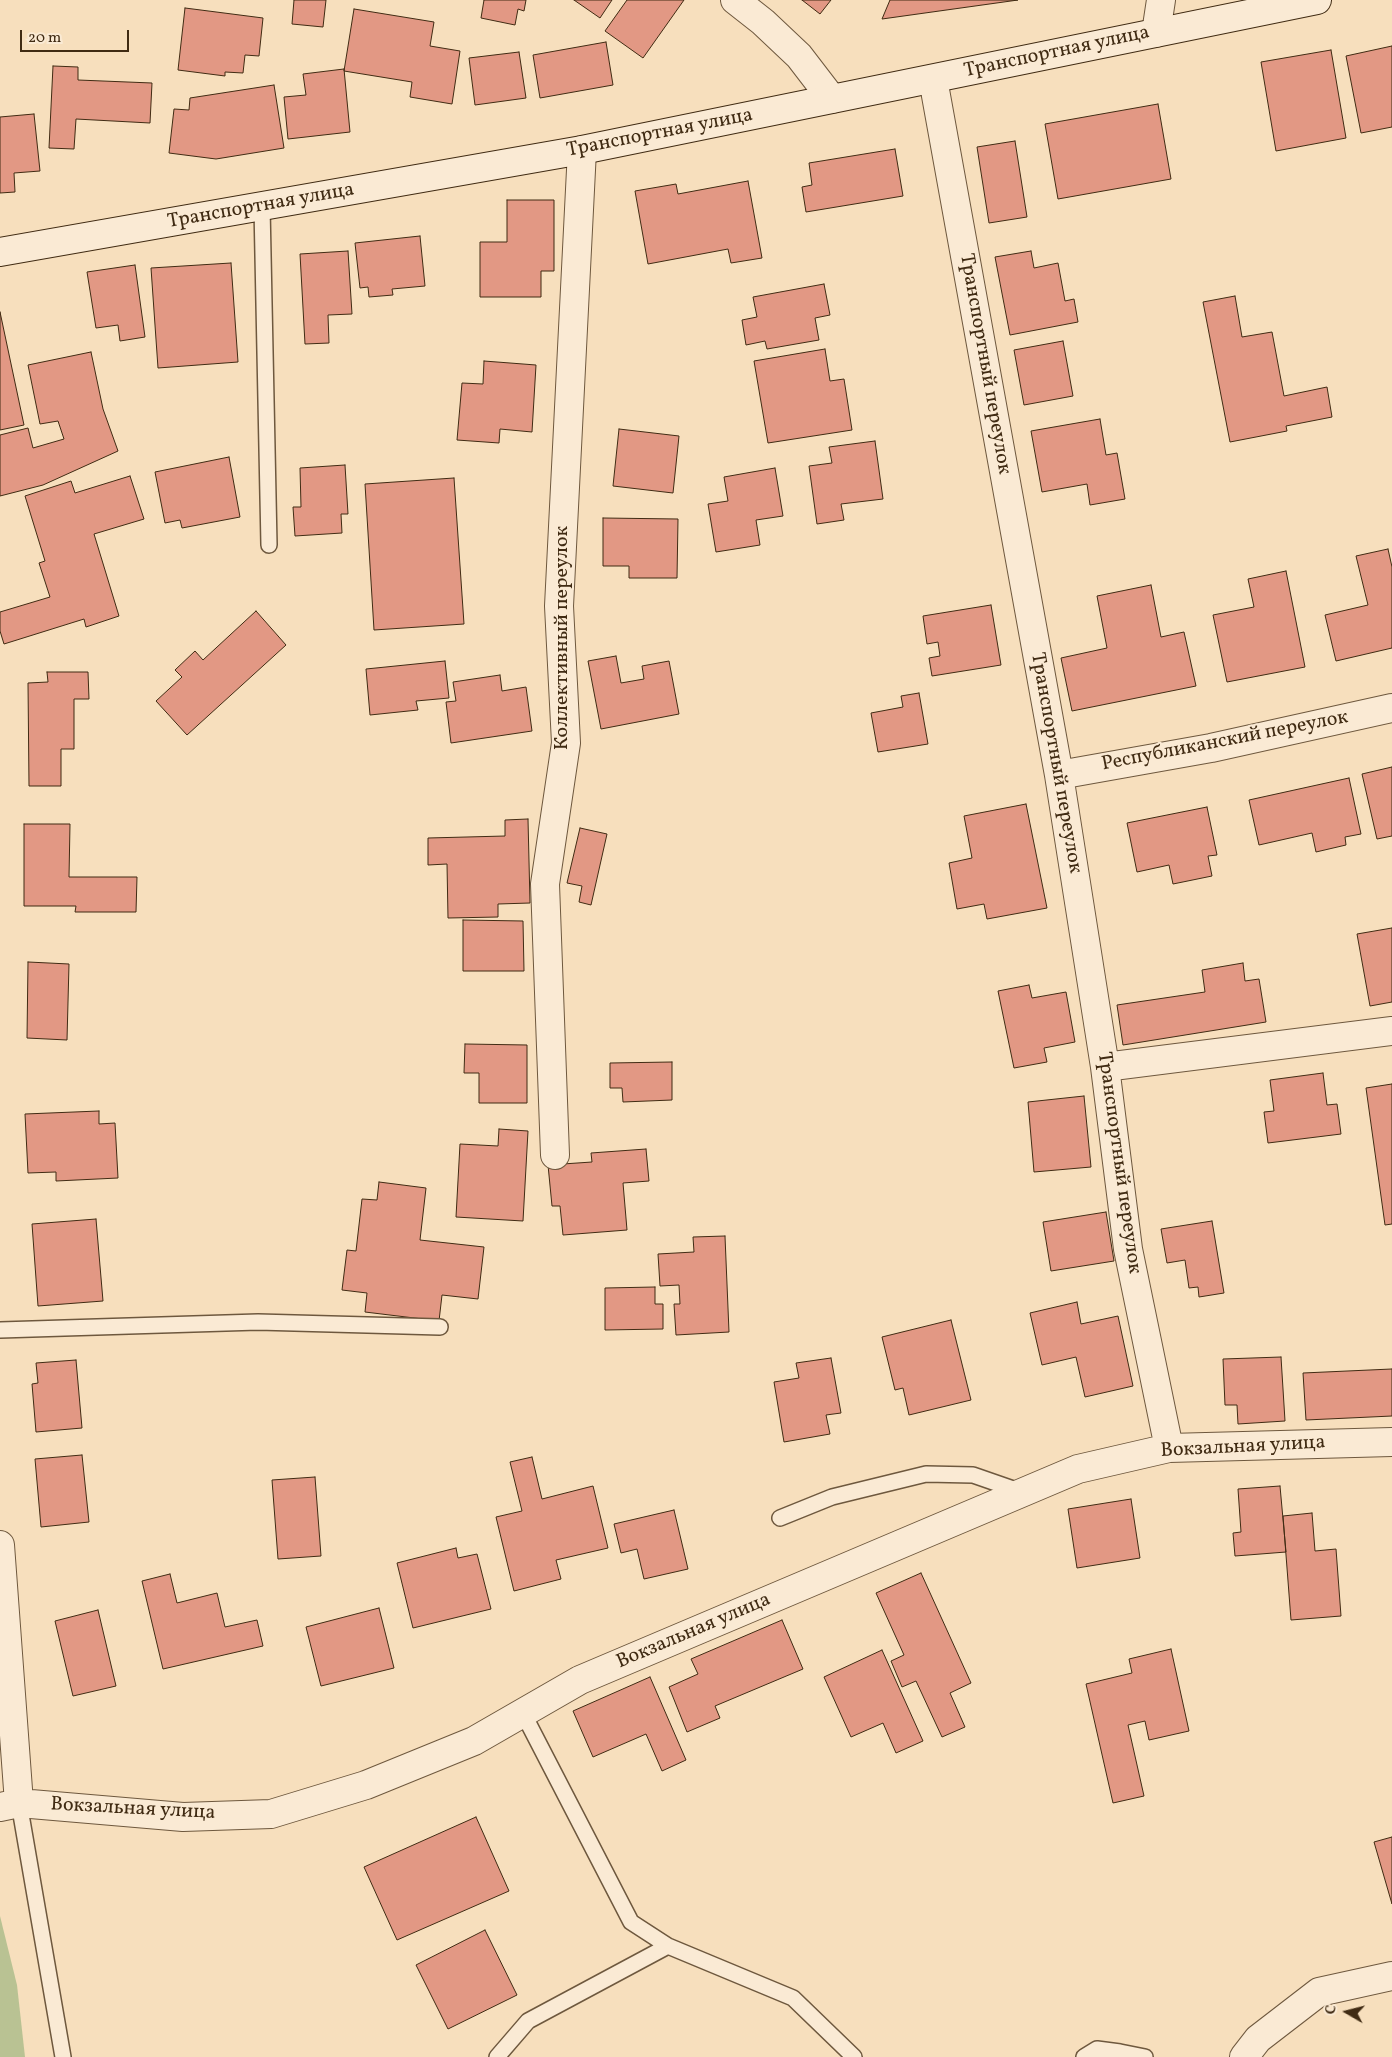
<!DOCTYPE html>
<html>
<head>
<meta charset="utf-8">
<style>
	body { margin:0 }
	#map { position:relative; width:1392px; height:2057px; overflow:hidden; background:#f7dfbd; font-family:Vollkorn,serif }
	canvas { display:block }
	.north { position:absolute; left:1322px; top:1987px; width:50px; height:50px; -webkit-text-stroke:4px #faead4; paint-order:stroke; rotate:278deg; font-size:14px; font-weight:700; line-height:20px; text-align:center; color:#402b13 }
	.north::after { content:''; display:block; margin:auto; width:18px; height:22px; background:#402b13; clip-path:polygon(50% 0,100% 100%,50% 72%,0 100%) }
	.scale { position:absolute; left:20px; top:30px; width:109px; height:22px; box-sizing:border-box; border:2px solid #402b13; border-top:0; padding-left:6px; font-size:15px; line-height:18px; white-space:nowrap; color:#402b13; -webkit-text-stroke:4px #faead4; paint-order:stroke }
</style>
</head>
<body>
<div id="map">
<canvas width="1392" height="2057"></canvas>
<div class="north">С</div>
<div class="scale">20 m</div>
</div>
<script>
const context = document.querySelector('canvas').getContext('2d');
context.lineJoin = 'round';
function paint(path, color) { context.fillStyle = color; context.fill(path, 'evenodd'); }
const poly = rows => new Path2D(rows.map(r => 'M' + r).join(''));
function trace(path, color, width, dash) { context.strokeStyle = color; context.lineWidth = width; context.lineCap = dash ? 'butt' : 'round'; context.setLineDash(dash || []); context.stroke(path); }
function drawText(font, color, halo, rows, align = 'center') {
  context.font = font + ' Vollkorn,serif'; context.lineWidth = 4; context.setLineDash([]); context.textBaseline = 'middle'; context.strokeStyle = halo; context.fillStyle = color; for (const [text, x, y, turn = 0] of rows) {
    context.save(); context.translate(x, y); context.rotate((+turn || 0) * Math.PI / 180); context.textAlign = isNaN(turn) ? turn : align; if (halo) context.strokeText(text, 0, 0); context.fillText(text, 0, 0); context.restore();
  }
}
paint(poly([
	[0,1916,17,1985,25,2057,0,2057]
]), '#b9c293');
const building = poly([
	[294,0,326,0,323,27,292,24,294,0],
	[484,0,526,0,524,11,518,9,515,25,481,18,484,0],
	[574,0,612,0,600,18,574,0],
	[627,0,684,0,643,58,605,31,627,0],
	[802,0,831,0,820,14,802,0],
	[890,0,1018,0,882,19,890,0],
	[185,8,263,18,259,56,245,55,243,73,225,72,225,76,178,70,185,8],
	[354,9,434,22,430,46,460,51,452,104,410,97,412,82,344,71,354,9],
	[606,42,613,85,540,98,533,55,606,42],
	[1392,46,1392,127,1361,133,1346,56,1392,46],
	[1331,50,1346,138,1276,151,1261,62,1331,50],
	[519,52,526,98,475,105,469,58,519,52],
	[53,66,78,67,78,80,152,83,150,123,76,119,74,149,49,148,53,66],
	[344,69,350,132,288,139,284,97,306,95,303,74,344,69],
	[274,85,284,148,216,159,169,153,174,109,189,110,190,98,274,85],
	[1158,104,1171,179,1058,199,1045,124,1158,104],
	[34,114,40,171,14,173,15,192,0,193,0,117,34,114],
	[1015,141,1027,217,989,223,977,147,1015,141],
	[895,149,903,196,806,212,802,187,812,185,809,163,895,149],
	[748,181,762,258,731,263,728,249,648,264,635,191,676,184,678,194,748,181],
	[507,200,554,200,554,271,541,271,541,297,480,297,480,242,507,242,507,200],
	[420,236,425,286,392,289,393,295,369,297,368,287,360,288,355,243,420,236],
	[348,251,352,314,328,315,329,343,305,344,300,254,348,251],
	[1031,251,1034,268,1058,263,1065,301,1074,299,1078,322,1010,335,995,257,1031,251],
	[231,263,238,362,158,368,151,268,231,263],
	[135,265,145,337,120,341,118,325,96,328,87,272,135,265],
	[824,284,830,315,815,318,819,340,767,349,765,341,746,345,742,320,757,317,753,297,824,284],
	[1235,296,1242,337,1272,332,1284,396,1327,387,1332,417,1286,426,1287,431,1230,442,1203,302,1235,296],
	[0,312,24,425,0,430,0,312],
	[1063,341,1073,396,1024,405,1014,350,1063,341],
	[825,349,830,381,844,379,852,430,768,443,754,361,825,349],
	[91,352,103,409,118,451,43,485,0,496,0,435,28,428,33,448,64,439,58,421,40,424,28,365,91,352],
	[484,361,536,365,532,432,500,429,499,443,457,440,462,383,483,384,484,361],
	[1100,419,1106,455,1117,453,1125,499,1090,505,1087,484,1042,492,1031,431,1100,419],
	[619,429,679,436,673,493,613,486,619,429],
	[875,441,883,499,841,504,844,520,817,524,809,466,832,463,829,447,875,441],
	[229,457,240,517,182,528,180,520,165,523,155,472,229,457],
	[345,465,348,514,341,514,342,533,295,536,293,507,301,507,300,468,345,465],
	[775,468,783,516,756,520,760,545,716,552,708,504,728,501,724,477,775,468],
	[130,476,144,519,94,534,119,616,86,627,84,619,4,644,0,631,0,612,50,597,39,563,45,561,25,496,71,481,75,493,130,476],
	[454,478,464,624,374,630,365,484,454,478],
	[603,518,678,519,677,578,629,578,629,566,603,566,603,518],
	[1388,549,1392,567,1392,648,1336,661,1325,615,1368,605,1356,556,1388,549],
	[1286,571,1305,667,1227,682,1213,615,1254,607,1248,579,1286,571],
	[1151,585,1161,637,1184,632,1196,686,1072,711,1061,658,1107,648,1097,596,1151,585],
	[991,605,1001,665,932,676,929,658,940,656,938,642,927,644,923,616,991,605],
	[256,611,286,645,187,735,156,701,182,677,175,670,195,651,203,660,256,611],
	[616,656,621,683,644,679,642,666,669,661,679,714,601,729,588,661,616,656],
	[445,661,449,698,416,701,418,710,370,715,366,669,445,661],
	[47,672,88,672,89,699,74,699,74,749,61,749,61,786,29,786,28,683,48,682,47,672],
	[500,675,502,691,526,687,532,731,451,743,446,702,456,701,453,682,500,675],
	[919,693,928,744,878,752,871,713,903,707,901,696,919,693],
	[1392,767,1392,836,1377,839,1362,774,1392,767],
	[1349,778,1361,834,1345,837,1346,845,1316,852,1312,833,1259,845,1249,800,1349,778],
	[1026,804,1047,908,987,919,984,904,957,909,949,863,972,858,964,816,1026,804],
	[1207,807,1217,855,1208,856,1212,876,1173,884,1169,865,1137,872,1127,823,1207,807],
	[528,819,530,903,498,904,498,917,448,918,447,864,428,865,428,838,505,836,505,820,528,819],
	[24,824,70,824,69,877,137,877,136,912,75,912,76,906,24,906,24,824],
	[580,828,607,834,591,905,579,902,582,886,567,883,580,828],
	[463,920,523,921,524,971,463,971,463,920],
	[1392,928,1392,1002,1370,1006,1357,934,1392,928],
	[28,962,69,964,67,1040,27,1038,28,962],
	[1243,963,1245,981,1259,979,1266,1022,1123,1045,1117,1005,1205,992,1202,970,1243,963],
	[1029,985,1032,998,1066,992,1075,1042,1044,1048,1047,1062,1014,1068,998,991,1029,985],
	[465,1044,527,1045,527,1103,479,1103,479,1073,464,1073,465,1044],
	[672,1062,672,1100,623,1102,622,1088,610,1088,610,1063,672,1062],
	[1323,1073,1327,1105,1337,1104,1341,1134,1268,1143,1264,1112,1274,1111,1270,1080,1323,1073],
	[1392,1084,1392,1224,1385,1225,1366,1088,1392,1084],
	[1084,1096,1091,1167,1034,1172,1028,1102,1084,1096],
	[99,1111,99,1124,115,1123,118,1178,56,1181,56,1172,28,1173,25,1114,99,1111],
	[499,1129,528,1131,523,1221,456,1217,460,1144,498,1146,499,1129],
	[646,1149,649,1181,623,1183,627,1230,563,1235,560,1206,552,1206,548,1165,592,1162,591,1153,646,1149],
	[379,1182,426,1188,420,1240,484,1247,478,1299,442,1295,439,1321,365,1312,367,1293,342,1290,347,1250,356,1251,362,1199,377,1200,379,1182],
	[1106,1212,1114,1261,1051,1271,1043,1222,1106,1212],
	[96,1219,103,1301,38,1306,32,1224,96,1219],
	[1212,1221,1224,1293,1199,1297,1198,1287,1189,1288,1185,1260,1167,1263,1161,1229,1212,1221],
	[725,1236,729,1332,676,1335,674,1304,680,1304,679,1285,660,1286,658,1254,694,1252,693,1237,725,1236],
	[655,1287,655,1304,663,1304,663,1329,605,1330,605,1288,655,1287],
	[1077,1302,1081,1324,1118,1316,1133,1386,1085,1397,1076,1357,1042,1365,1030,1313,1077,1302],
	[951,1320,971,1400,909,1415,903,1388,895,1390,882,1337,951,1320],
	[1281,1357,1285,1421,1238,1424,1237,1405,1225,1405,1223,1359,1281,1357],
	[831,1358,841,1413,826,1415,830,1434,784,1442,774,1382,799,1378,796,1363,831,1358],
	[76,1360,82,1428,36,1432,32,1384,38,1383,36,1363,76,1360],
	[1392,1369,1392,1416,1306,1420,1303,1373,1392,1369],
	[82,1455,89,1522,41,1527,35,1459,82,1455],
	[532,1457,542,1499,593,1486,608,1548,556,1560,561,1579,514,1591,496,1517,522,1511,510,1462,532,1457],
	[315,1477,321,1556,278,1559,272,1480,315,1477],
	[1280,1486,1286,1552,1235,1556,1233,1533,1241,1532,1238,1489,1280,1486],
	[1131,1499,1140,1558,1077,1568,1068,1509,1131,1499],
	[674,1510,688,1569,644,1579,637,1549,621,1553,614,1524,674,1510],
	[1312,1513,1315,1551,1336,1549,1341,1616,1291,1620,1283,1516,1312,1513],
	[456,1548,458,1558,477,1554,491,1609,413,1628,397,1563,456,1548],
	[921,1573,971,1683,950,1693,965,1727,942,1737,916,1681,902,1687,891,1661,904,1655,876,1593,921,1573],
	[170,1574,177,1603,217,1593,225,1627,257,1620,263,1646,163,1669,142,1581,170,1574],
	[379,1608,394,1668,321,1686,306,1627,379,1608],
	[98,1610,116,1686,73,1696,55,1621,98,1610],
	[782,1620,803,1669,715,1706,720,1718,687,1732,669,1687,698,1674,691,1659,782,1620],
	[1171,1649,1189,1731,1149,1740,1145,1721,1128,1725,1144,1796,1113,1803,1086,1684,1132,1673,1129,1659,1171,1649],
	[882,1650,923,1741,896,1753,883,1723,851,1737,824,1677,882,1650],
	[650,1677,686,1760,662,1771,646,1734,593,1757,573,1711,650,1677],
	[476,1817,509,1891,397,1940,364,1867,476,1817],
	[1392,1837,1392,1904,1374,1842,1392,1837],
	[485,1930,517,1995,448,2029,416,1965,485,1930]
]);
paint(building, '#e29884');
trace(building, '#402b13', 1);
const service = poly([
	[262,207,269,545],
	[0,1330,258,1322,440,1327],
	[780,1518,832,1497,926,1474,973,1475,1022,1492],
	[523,1713,631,1922,668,1946,793,1998,854,2057],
	[19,1803,63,2057],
	[497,2057,528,2021,668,1946],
	[1084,2057,1097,2049,1120,2052,1145,2057]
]);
const minor = poly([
	[735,0,763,22,799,56,832,99],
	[1156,33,1161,0],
	[933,79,1059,775,1105,1067,1128,1249,1169,1448],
	[1059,775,1211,748,1392,708],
	[1105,1067,1392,1031],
	[555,1155,545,884,566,743,559,606,582,150],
	[0,1545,19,1803],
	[0,1807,19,1803,183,1817,271,1814,366,1785,474,1741,580,1680,1078,1469,1169,1448,1392,1442],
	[1244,2057,1258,2039,1319,1992,1392,1976]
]);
const secondary = poly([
	[0,252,582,150,1317,0]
]);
trace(service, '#6e583e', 18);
trace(minor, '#6e583e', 30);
trace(secondary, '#402b13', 30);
trace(service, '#faead4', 15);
trace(minor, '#faead4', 28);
trace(secondary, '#faead4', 28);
drawText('20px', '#402b13', '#faead4', [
	["Транспортная улица",1057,53,-12],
	["Транспортная улица",660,134,-11],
	["Транспортная улица",261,207,-10],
	["Транспортный переулок",984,364,80],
	["Коллективный переулок",563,638,-90],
	["Республиканский переулок",1225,742,-11],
	["Транспортный переулок",1055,763,80],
	["Транспортный переулок",1118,1163,82],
	["Вокзальная улица",1243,1448,-3],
	["Вокзальная улица",694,1632,-23],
	["Вокзальная улица",133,1810,3]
]);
</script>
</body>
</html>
